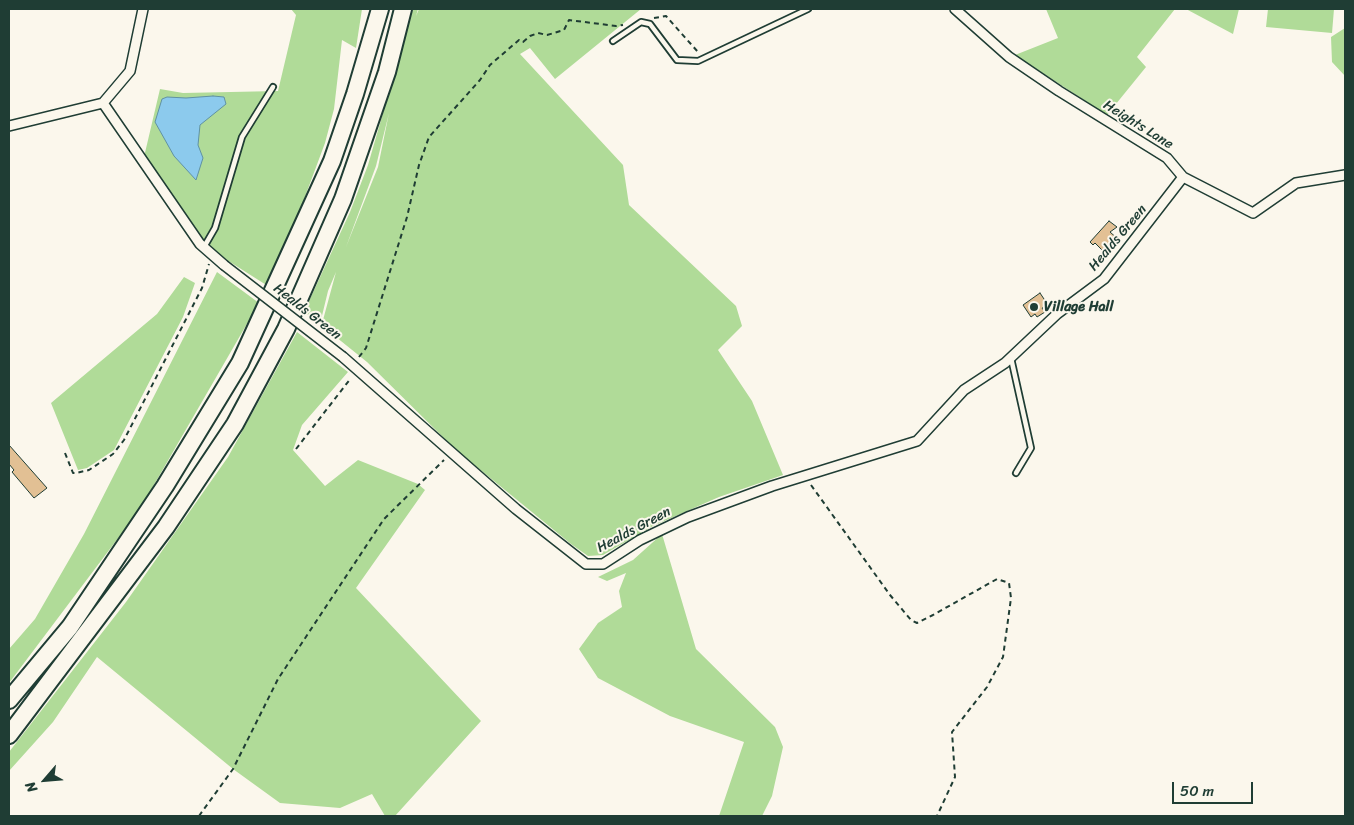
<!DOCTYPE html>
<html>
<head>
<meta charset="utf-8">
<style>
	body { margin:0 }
	#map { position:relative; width:1354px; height:825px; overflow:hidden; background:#fbf7ec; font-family:Sriracha,sans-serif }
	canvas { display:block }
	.frame { position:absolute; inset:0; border:10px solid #1f3d34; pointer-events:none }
	.north { position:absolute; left:20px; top:755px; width:50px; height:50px; -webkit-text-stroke:4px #fbf7ec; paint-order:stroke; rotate:243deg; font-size:14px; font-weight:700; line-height:20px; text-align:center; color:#1f3d34 }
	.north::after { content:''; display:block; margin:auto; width:18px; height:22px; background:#1f3d34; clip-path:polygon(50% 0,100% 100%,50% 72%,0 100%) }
	.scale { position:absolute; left:1172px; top:782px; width:81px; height:22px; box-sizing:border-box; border:2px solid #1f3d34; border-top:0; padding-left:6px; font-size:15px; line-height:18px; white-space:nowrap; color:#1f3d34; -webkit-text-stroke:4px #fbf7ec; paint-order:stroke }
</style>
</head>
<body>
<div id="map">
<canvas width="1354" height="825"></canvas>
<div class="frame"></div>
<div class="north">N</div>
<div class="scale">50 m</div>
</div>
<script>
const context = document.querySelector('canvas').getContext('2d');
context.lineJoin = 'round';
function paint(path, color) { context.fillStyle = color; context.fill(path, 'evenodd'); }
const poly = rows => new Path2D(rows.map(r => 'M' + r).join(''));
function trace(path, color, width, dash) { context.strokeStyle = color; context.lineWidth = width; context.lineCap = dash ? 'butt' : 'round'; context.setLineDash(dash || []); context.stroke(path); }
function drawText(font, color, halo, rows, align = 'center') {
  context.font = font + ' Sriracha,sans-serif'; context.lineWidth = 4; context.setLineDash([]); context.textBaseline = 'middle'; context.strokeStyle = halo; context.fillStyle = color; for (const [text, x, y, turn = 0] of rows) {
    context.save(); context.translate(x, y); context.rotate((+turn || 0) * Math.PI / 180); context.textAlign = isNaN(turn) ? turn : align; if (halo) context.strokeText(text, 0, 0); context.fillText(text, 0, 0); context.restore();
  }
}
paint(poly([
	[291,9,362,9,356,48,342,40,334,109,325,143,271,288,219,255,198,234,144,157,160,89,183,93,278,91,296,15],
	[413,9,418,9,416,16,419,9,641,9,555,79,530,48,520,54,623,165,629,205,736,306,742,326,718,350,752,401,783,475,719,497,653,526,603,555,588,556,571,544,456,450,367,362,331,333,323,320,336,272,328,291,320,324,304,312,350,212,368,165],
	[389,113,378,167,346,247,376,166],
	[1046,9,1175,9,1137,57,1146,67,1107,115,1015,55,1058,38],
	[1186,9,1239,9,1233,34],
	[1268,9,1334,9,1332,33,1266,27],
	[1345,28,1345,76,1332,62,1331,37],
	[217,272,259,303,140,509,9,683,9,649,35,619,84,534],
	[184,277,195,283,183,317,114,450,87,468,78,470,51,403,157,314],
	[297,332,348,372,302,425,293,450,325,486,358,460,418,484,425,490,356,588,481,721,395,816,385,816,372,794,340,808,280,803,233,769,97,657,53,722,9,771,9,752,126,602,228,457],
	[662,534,696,649,775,727,783,747,772,796,762,816,719,816,744,742,670,716,598,678,579,649,598,623,622,607,619,591,626,573,607,581,598,577,633,560]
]), '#b0db98');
const water = poly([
	[213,96,224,97,226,104,200,125,198,145,203,158,196,180,174,156,155,122,162,99,167,97,186,98,213,96]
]);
paint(water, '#8ccaed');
trace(water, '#6092a3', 1);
const building = poly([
	[1109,221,1117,227,1110,232,1119,240,1106,254,1095,243,1093,245,1090,242,1109,221],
	[1040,293,1048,305,1042,308,1045,312,1037,317,1035,314,1031,317,1023,305,1040,293],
	[9,445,47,488,34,498,12,472,14,470,9,464,9,445]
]);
paint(building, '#e2c094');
trace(building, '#1f3d34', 1);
const service = poly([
	[613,41,641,22,650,24,677,60,698,61,808,9],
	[204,247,215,228,242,137,273,87],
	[1011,358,1031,448,1016,473]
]);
const minor = poly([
	[955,9,1009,57,1059,91,1167,158,1183,177,1253,213,1296,183,1345,175],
	[103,103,200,244,224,265],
	[9,126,103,103,130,71,143,9],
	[343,357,516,509,586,564,603,564,640,540,688,517,772,486,917,441,964,390,1005,363,1057,314,1104,279,1183,177]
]);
const motorway = poly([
	[9,700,70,627,165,486,240,363,332,161,355,94,380,9],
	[9,735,166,527,235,424,286,329,343,199,387,72,403,9]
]);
trace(service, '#1f3d34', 8);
trace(minor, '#1f3d34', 12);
trace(motorway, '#1f3d34', 20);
trace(poly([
	[654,18,666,16,698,52],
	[359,357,366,348,407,217,419,165,429,137,480,80,490,65,519,40,523,42,530,36,538,33,547,35,564,30,569,20,616,26,623,25],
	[296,449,351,378],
	[65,453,73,473,76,473,89,470,113,454,124,440,202,288,209,264],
	[811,485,890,595,911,620,917,623,933,615,997,579,1009,583,1011,598,1003,657,987,687,952,732,955,777,937,816],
	[199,816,233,769,278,679,384,519,444,460]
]), '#1f3d34', 2, [5, 4]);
trace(service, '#fbf7ec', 4.5);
trace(minor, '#fbf7ec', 9);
trace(motorway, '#fbf7ec', 16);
const minorBridge = poly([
	[224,265,343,357]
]);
trace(minorBridge, '#1f3d34', 12, []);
trace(minorBridge, '#fbf7ec', 9);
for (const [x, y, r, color] of [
	[1034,307,5,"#1f3d34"]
]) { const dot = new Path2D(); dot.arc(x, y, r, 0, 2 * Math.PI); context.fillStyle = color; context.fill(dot); trace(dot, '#fbf7ec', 2); }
drawText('14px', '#1f3d34', '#fbf7ec', [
	["Heights Lane",1138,125,32],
	["Healds Green",1118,238,-50],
	["Healds Green",307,312,38],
	["Healds Green",634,530,-28]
]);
drawText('bold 14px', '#1f3d34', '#fbf7ec', [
	["Village Hall",1044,307]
], 'left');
</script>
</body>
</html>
